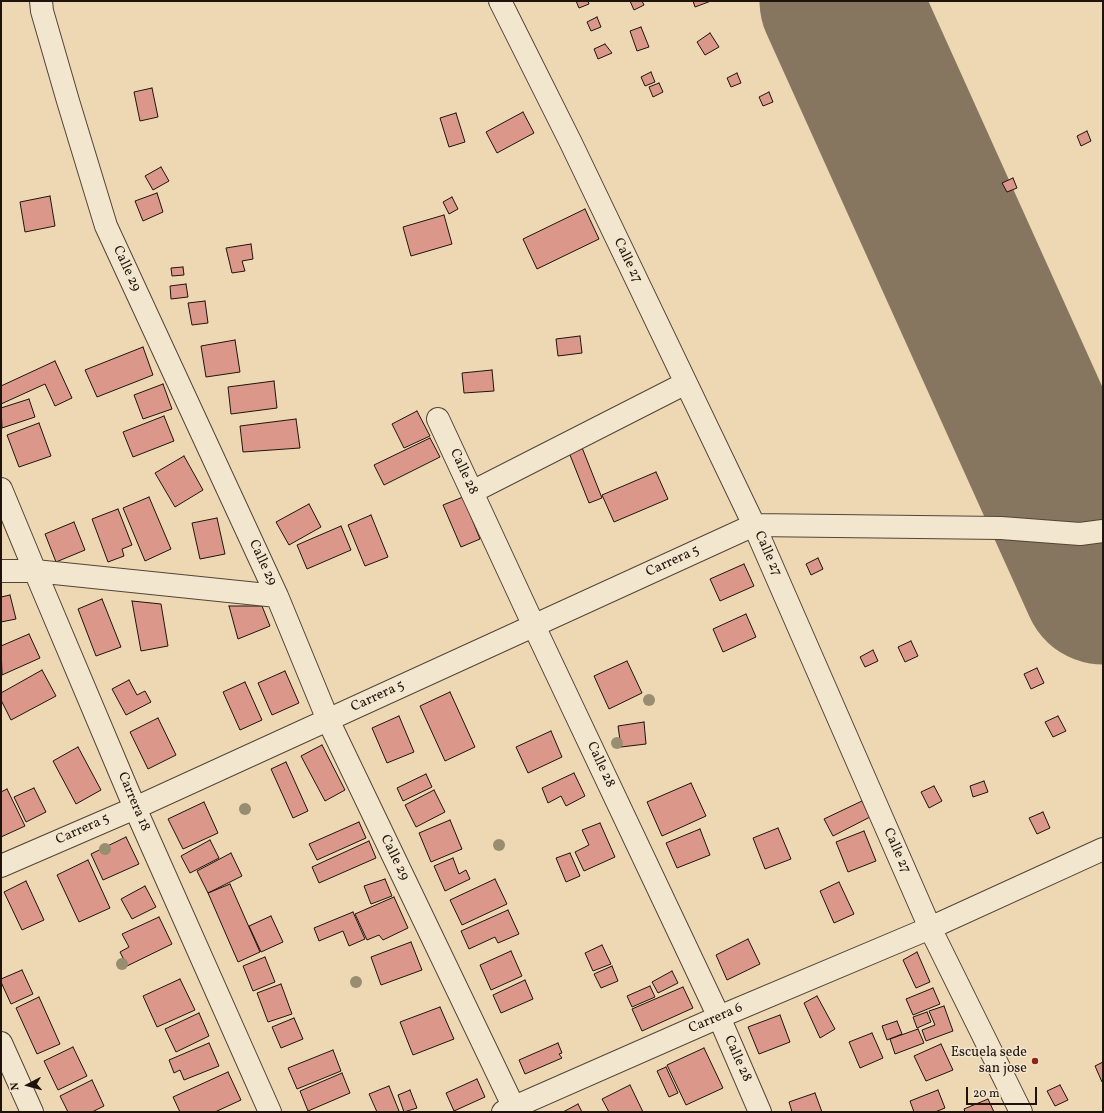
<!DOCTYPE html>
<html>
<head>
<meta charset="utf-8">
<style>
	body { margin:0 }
	#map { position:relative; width:1104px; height:1113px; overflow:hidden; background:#edd8b3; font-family:Vollkorn,serif }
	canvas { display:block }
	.frame { position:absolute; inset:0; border:2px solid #1e140c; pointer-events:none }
	.north { position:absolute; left:8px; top:1065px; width:40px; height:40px; -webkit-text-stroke:3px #f3e6ce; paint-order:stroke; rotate:264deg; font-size:11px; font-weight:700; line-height:16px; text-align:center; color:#1e140c }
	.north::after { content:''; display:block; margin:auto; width:14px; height:18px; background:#1e140c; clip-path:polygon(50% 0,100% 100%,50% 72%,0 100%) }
	.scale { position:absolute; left:966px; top:1087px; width:71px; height:18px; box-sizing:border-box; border:2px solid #1e140c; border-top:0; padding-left:5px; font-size:12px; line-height:14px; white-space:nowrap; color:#1e140c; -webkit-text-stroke:3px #f3e6ce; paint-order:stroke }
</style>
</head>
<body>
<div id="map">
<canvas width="1104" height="1113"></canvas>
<div class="frame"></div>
<div class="north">N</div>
<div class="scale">20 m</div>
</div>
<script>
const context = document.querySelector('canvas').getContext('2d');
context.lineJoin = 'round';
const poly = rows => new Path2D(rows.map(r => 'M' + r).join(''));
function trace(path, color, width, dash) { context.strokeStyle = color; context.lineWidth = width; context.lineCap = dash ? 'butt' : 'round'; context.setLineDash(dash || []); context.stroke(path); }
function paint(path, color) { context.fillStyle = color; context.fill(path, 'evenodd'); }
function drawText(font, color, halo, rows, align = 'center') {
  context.font = font + ' Vollkorn,serif'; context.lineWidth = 3; context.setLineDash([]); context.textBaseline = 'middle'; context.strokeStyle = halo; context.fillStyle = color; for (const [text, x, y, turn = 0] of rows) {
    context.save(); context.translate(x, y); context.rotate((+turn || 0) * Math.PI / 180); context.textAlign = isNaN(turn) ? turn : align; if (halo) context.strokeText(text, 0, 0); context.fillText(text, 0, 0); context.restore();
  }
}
trace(poly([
	[840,1,1103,584]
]), '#867660', 161);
const building = poly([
	[576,1,588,1,589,4,579,8,576,1],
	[630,1,642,1,644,5,634,10,630,1],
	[693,1,711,1,695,7,693,1],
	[597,17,601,27,591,31,587,22,597,17],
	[641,27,649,47,637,51,630,31,641,27],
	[710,33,719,47,705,55,697,42,710,33],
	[605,44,612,53,598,59,594,49,605,44],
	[651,72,655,82,645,86,641,77,651,72],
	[737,73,741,83,731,87,727,78,737,73],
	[659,83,663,92,653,97,649,87,659,83],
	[152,88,158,117,140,121,134,92,152,88],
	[769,92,773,102,763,106,759,97,769,92],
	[523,112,534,133,497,153,486,132,523,112],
	[456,113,465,142,449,147,440,118,456,113],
	[1087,131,1091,141,1081,146,1077,136,1087,131],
	[161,167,169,181,153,190,145,176,161,167],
	[1013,178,1017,188,1007,192,1002,183,1013,178],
	[157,193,163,212,143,221,135,201,157,193],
	[50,196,55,226,25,232,20,202,50,196],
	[452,197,458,209,449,214,443,202,452,197],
	[585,209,599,239,537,269,523,239,585,209],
	[444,215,452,244,411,256,403,227,444,215],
	[251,244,253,259,242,261,245,271,232,273,226,248,251,244],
	[183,267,184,275,172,276,171,268,183,267],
	[186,284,188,297,171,299,170,286,186,284],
	[205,301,208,323,192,325,188,303,205,301],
	[580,336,582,353,558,356,556,339,580,336],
	[235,340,240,372,206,377,201,346,235,340],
	[143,347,153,375,97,397,85,370,143,347],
	[55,361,72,398,55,406,45,384,1,404,1,386,55,361],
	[492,370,494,391,464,393,462,373,492,370],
	[274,381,277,408,231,414,228,387,274,381],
	[163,384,172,409,143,419,134,395,163,384],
	[29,399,35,417,2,428,1,408,29,399],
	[417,411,430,436,404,448,392,424,417,411],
	[164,416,174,441,133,457,123,432,164,416],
	[296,419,300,448,243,452,240,426,296,419],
	[39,423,51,456,19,467,7,435,39,423],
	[430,438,440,457,384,485,374,465,430,438],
	[581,445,602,498,589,503,568,450,581,445],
	[184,456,203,490,175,507,155,473,184,456],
	[656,472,668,499,614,522,602,495,656,472],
	[149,497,171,549,145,561,123,508,149,497],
	[463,497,480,539,461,547,443,505,463,497],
	[309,504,321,527,289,545,276,522,309,504],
	[118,509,132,545,122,549,124,556,108,562,92,519,118,509],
	[371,515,388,557,365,566,348,525,371,515],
	[217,518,225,554,200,559,192,523,217,518],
	[74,522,85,550,56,562,45,534,74,522],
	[341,526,351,550,307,569,297,545,341,526],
	[818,558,823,569,811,575,806,564,818,558],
	[744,564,754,586,720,601,710,579,744,564],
	[10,595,16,619,1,622,1,597,10,595],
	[102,599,121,647,96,656,78,609,102,599],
	[132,601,161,604,168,646,141,651,132,601],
	[229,606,262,606,270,626,238,639,229,606],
	[746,614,756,637,723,652,713,629,746,614],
	[29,634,40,658,2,675,1,646,29,634],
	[911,641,918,656,905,662,898,647,911,641],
	[873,650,878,661,865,667,860,657,873,650],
	[627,661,642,693,609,709,594,676,627,661],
	[1037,668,1044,683,1031,689,1024,674,1037,668],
	[42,670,56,696,11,720,1,700,1,693,42,670],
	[285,671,299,703,272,715,258,683,285,671],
	[129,680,137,695,145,691,151,702,126,715,112,689,129,680],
	[245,682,262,720,240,730,223,692,245,682],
	[450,692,475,747,445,761,420,706,450,692],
	[399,716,414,752,387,763,372,728,399,716],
	[1058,716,1066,731,1053,737,1045,722,1058,716],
	[158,718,176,755,148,769,130,732,158,718],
	[644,722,646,744,621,747,618,726,644,722],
	[551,731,562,757,528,773,516,747,551,731],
	[322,745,345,790,325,801,301,756,322,745],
	[78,747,101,790,76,804,53,761,78,747],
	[286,762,308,811,293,818,271,769,286,762],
	[574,773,585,796,566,806,561,796,548,803,542,788,574,773],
	[426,774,432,787,403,801,397,788,426,774],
	[984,781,988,792,973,797,970,786,984,781],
	[691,783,706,816,662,836,647,802,691,783],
	[934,786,942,801,929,808,921,792,934,786],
	[34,788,46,812,26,822,14,797,34,788],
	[7,789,25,826,1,837,1,792,7,789],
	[434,790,445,812,416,827,405,805,434,790],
	[862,801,870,817,833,836,824,819,862,801],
	[204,802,218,833,183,849,168,819,204,802],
	[1043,812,1050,828,1037,834,1029,818,1043,812],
	[450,820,462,849,431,862,419,833,450,820],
	[359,822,366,838,317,860,309,844,359,822],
	[600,823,615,857,584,871,575,852,589,845,582,830,600,823],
	[778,828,791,859,765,869,753,838,778,828],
	[700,829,710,855,677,868,666,843,700,829],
	[864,831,876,861,848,872,836,842,864,831],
	[126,837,139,864,103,880,91,854,126,837],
	[210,840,219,858,190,873,181,856,210,840],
	[369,841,376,858,319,883,312,867,369,841],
	[231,853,242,876,208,893,197,871,231,853],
	[570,853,580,876,566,882,556,858,570,853],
	[453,858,459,874,466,870,470,879,445,891,434,866,453,858],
	[88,860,110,908,79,922,57,875,88,860],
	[385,879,392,896,371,904,364,886,385,879],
	[495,879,507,904,462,925,450,900,495,879],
	[26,881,44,920,22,930,4,892,26,881],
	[839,882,854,914,834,923,820,891,839,882],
	[230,884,260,952,238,962,208,893,230,884],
	[145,886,156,907,132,919,121,899,145,886],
	[394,897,408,928,383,940,379,935,367,940,355,914,394,897],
	[508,910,519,934,498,943,495,937,469,949,461,931,508,910],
	[353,912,365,939,349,946,343,931,319,941,314,928,353,912],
	[271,916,283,942,261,952,249,926,271,916],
	[159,917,172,944,127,966,120,952,129,947,122,934,159,917],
	[748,939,760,964,727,980,716,955,748,939],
	[411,942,422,970,381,985,371,957,411,942],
	[602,945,611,964,593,971,585,953,602,945],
	[511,951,522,976,491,990,480,965,511,951],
	[917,952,930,982,916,988,903,960,917,952],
	[265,957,275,982,253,991,243,966,265,957],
	[612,966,618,981,601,988,594,974,612,966],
	[22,970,33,994,11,1004,1,982,1,979,22,970],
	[672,971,678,983,658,993,652,982,672,971],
	[180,979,195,1010,157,1027,143,996,180,979],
	[525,980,533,999,501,1013,493,995,525,980],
	[281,984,292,1014,268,1022,257,993,281,984],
	[650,986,655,997,632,1007,627,996,650,986],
	[683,987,693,1008,642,1031,632,1009,683,987],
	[933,988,940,1004,913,1015,906,999,933,988],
	[817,996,835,1029,820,1038,804,1003,817,996],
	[39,997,60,1044,37,1054,16,1008,39,997],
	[944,1006,953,1031,926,1041,922,1030,935,1025,929,1011,944,1006],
	[440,1007,454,1039,413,1055,400,1022,440,1007],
	[927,1012,931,1022,917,1028,913,1017,927,1012],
	[199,1013,209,1036,176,1052,165,1029,199,1013],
	[780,1015,790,1042,759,1054,748,1027,780,1015],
	[294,1018,303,1039,281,1048,272,1027,294,1018],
	[897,1021,902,1034,887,1040,882,1026,897,1021],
	[918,1029,924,1043,895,1054,890,1039,918,1029],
	[872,1033,883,1058,860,1068,849,1042,872,1033],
	[209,1043,219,1066,184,1080,180,1070,174,1073,169,1060,209,1043],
	[558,1043,562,1053,559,1054,562,1058,525,1074,519,1060,558,1043],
	[941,1044,953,1070,926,1081,914,1056,941,1044],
	[73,1047,87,1076,58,1090,44,1061,73,1047],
	[704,1048,723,1088,686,1105,667,1065,704,1048],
	[333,1050,341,1071,297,1089,288,1068,333,1050],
	[1103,1062,1103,1081,1102,1082,1095,1066,1103,1062],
	[666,1067,678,1093,669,1097,657,1071,666,1067],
	[228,1072,241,1100,215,1112,180,1112,173,1097,228,1072],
	[342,1073,350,1093,308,1111,300,1091,342,1073],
	[477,1079,485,1097,454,1111,446,1093,477,1079],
	[92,1080,104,1106,92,1112,68,1112,60,1096,92,1080],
	[630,1085,643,1112,609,1112,602,1099,630,1085],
	[1060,1085,1068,1100,1055,1106,1047,1091,1060,1085],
	[389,1086,399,1111,397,1112,377,1112,369,1094,389,1086],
	[410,1090,417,1108,404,1112,398,1095,410,1090],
	[938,1090,945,1108,935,1112,914,1112,910,1101,938,1090],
	[815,1093,822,1112,792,1112,789,1102,815,1093],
	[988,1099,994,1112,965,1112,964,1109,988,1099],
	[578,1104,582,1112,563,1112,578,1104]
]);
paint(building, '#db988a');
trace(building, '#1e140c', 1);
const minor = poly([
	[41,1,42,11,68,101,106,226,277,596,328,720,516,1112],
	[500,1,571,143,754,525,930,928,1021,1112],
	[438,419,534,626,719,1017,760,1112],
	[1,489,35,571,135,808,270,1112],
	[472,492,686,383],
	[1,571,35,571,277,596],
	[1,866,135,808,754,525,1001,528,1080,534,1103,531],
	[1,1043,32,1112],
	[503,1112,719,1017,930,928,1103,849]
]);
trace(minor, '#524536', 24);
trace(minor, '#f3e6ce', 22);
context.fillStyle = '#988d71';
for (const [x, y] of [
	[649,700],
	[617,743],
	[245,809],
	[499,845],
	[105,849],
	[122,964],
	[356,982]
]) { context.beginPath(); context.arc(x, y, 6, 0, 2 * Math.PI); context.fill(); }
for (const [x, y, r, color] of [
	[1035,1061,4,"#8f2418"]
]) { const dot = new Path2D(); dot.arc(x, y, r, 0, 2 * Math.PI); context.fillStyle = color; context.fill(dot); trace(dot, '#f3e6ce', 1.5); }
drawText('14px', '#1e140c', '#f3e6ce', [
	["Calle 27",627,261,64],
	["Calle 29",126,269,65],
	["Calle 28",463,472,65],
	["Calle 27",767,554,66],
	["Carrera 5",673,562,-25],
	["Calle 29",262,563,65],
	["Carrera 5",378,697,-25],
	["Calle 28",600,765,65],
	["Carrera 18",133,802,67],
	["Carrera 5",83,830,-24],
	["Calle 27",896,851,66],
	["Calle 29",394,858,64],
	["Carrera 6",716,1019,-23],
	["Calle 28",737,1059,66]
]);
drawText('14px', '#1e140c', '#f3e6ce', [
	["Escuela sede",1027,1053],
	["san jose",1027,1069]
], 'right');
</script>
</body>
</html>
